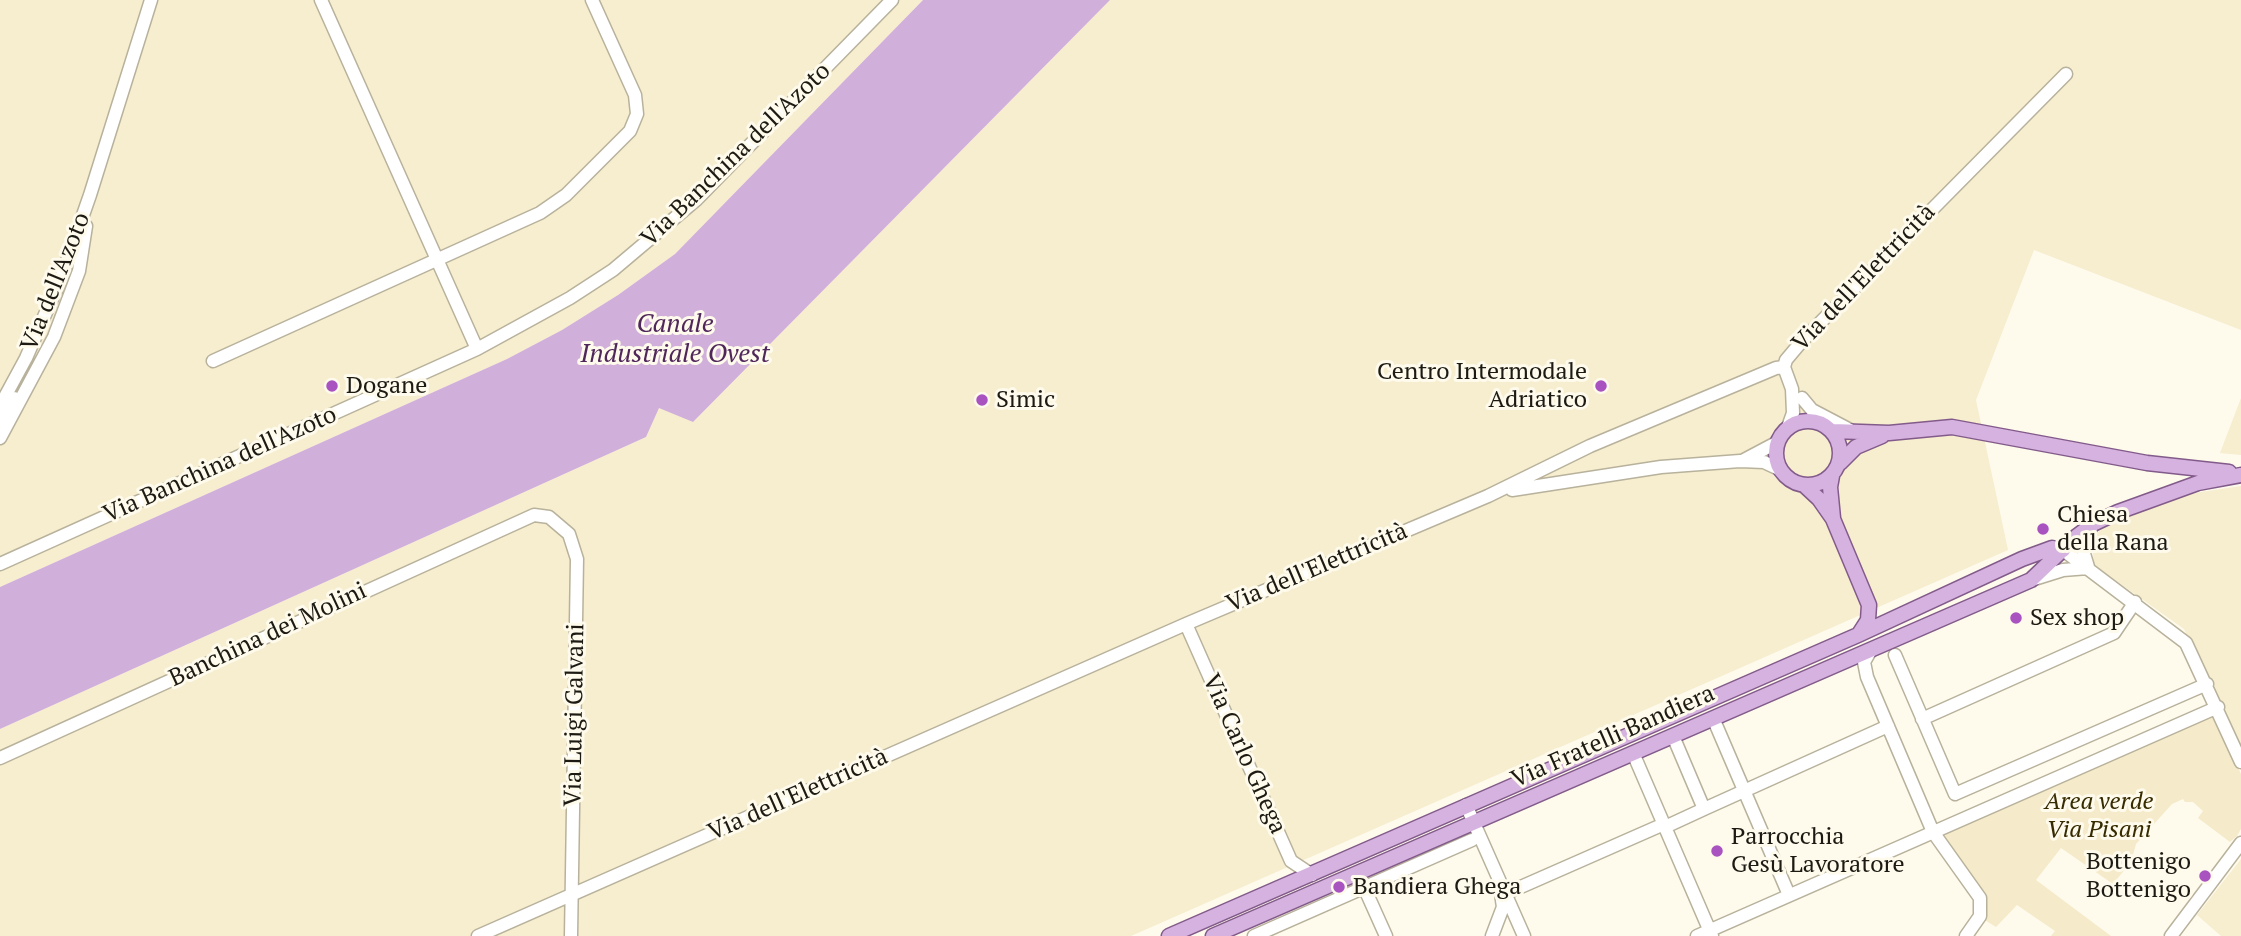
<!DOCTYPE html>
<html>
<head>
<meta charset="utf-8">
<style>
	body { margin:0 }
	canvas { display:block; background:#fefaec }
</style>
</head>
<body>
<canvas width="2241" height="936"></canvas>
<script>
const context = document.querySelector('canvas').getContext('2d');
context.lineJoin = 'round';
function paint(path, color) { context.fillStyle = color; context.fill(path, 'evenodd'); }
const poly = rows => new Path2D(rows.map(r => 'M' + r).join(''));
function trace(path, color, width, dash) { context.strokeStyle = color; context.lineWidth = width; context.lineCap = dash ? 'butt' : 'round'; context.setLineDash(dash || []); context.stroke(path); }
function drawText(font, color, halo, rows, align = 'center') {
  context.font = font + ' "PT Serif",serif'; context.lineWidth = 6; context.setLineDash([]); context.textBaseline = 'middle'; context.strokeStyle = halo; context.fillStyle = color; for (const [text, x, y, turn = 0] of rows) {
    context.save(); context.translate(x, y); context.rotate((+turn || 0) * Math.PI / 180); context.textAlign = isNaN(turn) ? turn : align; if (halo) context.strokeText(text, 0, 0); context.fillText(text, 0, 0); context.restore();
  }
}
paint(poly([
	[0,0,923,0,675,254,618,295,562,330,507,359,0,587],
	[1110,0,2241,0,2241,330,2034,250,1976,400,2008,550,1131,936,0,936,0,729,646,437,659,407,693,422],
	[2241,398,2241,455,2220,453],
	[2241,486,2241,746,2184,629,2094,565,2092,538,2104,527,2155,505,2188,494],
	[2241,859,2241,936,2221,936,2197,915]
]), '#f7edcf');
paint(poly([
	[2215,716,2241,774,2241,829,2237,836,2230,842,2198,818,2203,811,2193,802,2185,802,2183,799,2172,804,2136,844,2131,862,2113,884,2061,848,2036,880,2111,936,2051,936,2055,931,2017,905,1996,927,1983,919,1986,904,1984,892,1940,832]
]), '#f5eac9');
paint(poly([
	[923,0,1110,0,693,422,659,408,646,437,0,729,0,587,507,359,562,330,618,295,675,254]
]), '#d0afda');
const minor = poly([
	[321,0,477,349],
	[213,361,540,213,566,195,630,131,637,114,635,95,592,0],
	[1784,367,1786,360,1802,341,2066,74],
	[1784,367,1792,389,1793,413,1788,427],
	[1802,398,1812,410,1852,431],
	[0,406,26,358,61,278,90,195,151,0],
	[0,421,14,398],
	[0,438,54,337,79,271,86,226],
	[1744,460,1778,442],
	[1512,490,1661,467,1740,461,1764,462,1781,470],
	[2063,550,2186,643,2241,762],
	[0,564,477,349,570,298,613,270,696,200,892,0],
	[2088,567,2082,547,2092,526],
	[2031,580,2063,570,2088,568],
	[1186,624,1291,861,1312,875],
	[1871,650,1864,662,1867,677,1933,832,1980,898,1980,916,1966,936],
	[1895,655,1955,794,2207,684],
	[1713,718,1789,895],
	[1922,719,2114,633,2135,602],
	[1633,753,1712,936],
	[0,758,534,515,549,517,569,534,577,559,571,936],
	[1466,805,1524,936],
	[1704,809,1888,726],
	[1665,827,1704,809,1673,736],
	[1364,887,1386,936],
	[1507,893,1664,824],
	[478,936,1186,624,1488,496,1590,446,1776,368,1784,367],
	[1254,936,1472,840],
	[1492,936,1503,907,1500,887],
	[1697,936,2218,707],
	[2171,936,2241,843]
]);
const major = poly([
	'1776 453a32 32 0 1 1 64 0a32 32 0 1 1-64 0Z',
	[1833,431,1889,433,1952,427,2147,463,2229,472],
	[1840,463,1856,447,1882,436],
	[1832,476,1830,487,1833,518],
	[1804,485,1819,499,1833,519,1869,605,1868,620,1859,634],
	[1169,936,1858,635,2022,559,2052,548,2063,550],
	[1213,936,2031,580,2077,536,2093,524,2118,512,2198,483,2241,475]
]);
trace(minor, '#b8b29c', 15);
trace(major, '#825b8a', 17);
trace(minor, '#fff', 12);
trace(major, '#d5b2df', 14);
for (const [x, y, r, color] of [
	[332,386,7,"#a953c1"],
	[1601,386,7,"#a953c1"],
	[982,400,7,"#a953c1"],
	[2043,529,7,"#a953c1"],
	[2016,618,7,"#a953c1"],
	[1717,851,7,"#a953c1"],
	[2205,876,7,"#a953c1"],
	[1339,887,7,"#a953c1"]
]) { const dot = new Path2D(); dot.arc(x, y, r, 0, 2 * Math.PI); context.fillStyle = color; context.fill(dot); trace(dot, '#fefaec', 2.5); }
drawText('24px', '#1c1a12', '#fefaec', [
	["Via Banchina dell'Azoto",736,155,-44],
	["Via dell'Elettricità",1864,278,-46],
	["Via dell'Azoto",56,282,-68],
	["Via Banchina dell'Azoto",220,465,-24],
	["Via dell'Elettricità",1317,568,-23],
	["Banchina dei Molini",268,635,-25],
	["Via Luigi Galvani",575,715,-89],
	["Via Fratelli Bandiera",1613,737,-24],
	["Via Carlo Ghega",1244,754,66],
	["Via dell'Elettricità",798,795,-24]
]);
drawText('24px', '#1c1a12', '#fefaec', [
	["Centro Intermodale",1587,372,"right"],
	["Adriatico",1587,400,"right"],
	["Dogane",346,386],
	["Simic",996,400],
	["Chiesa",2057,515],
	["della Rana",2057,543],
	["Sex shop",2030,618],
	["Parrocchia",1731,837],
	["Gesù Lavoratore",1731,865],
	["Bottenigo",2191,862,"right"],
	["Bottenigo",2191,890,"right"],
	["Bandiera Ghega",1353,887]
], 'left');
drawText('italic 24px', '#372b00', '#fefaec', [
	["Area verde",2099,802],
	["Via Pisani",2099,830]
]);
drawText('italic 26px', '#50275b', '#fefaec', [
	["Canale",675,325],
	["Industriale Ovest",675,355]
]);
</script>
</body>
</html>
